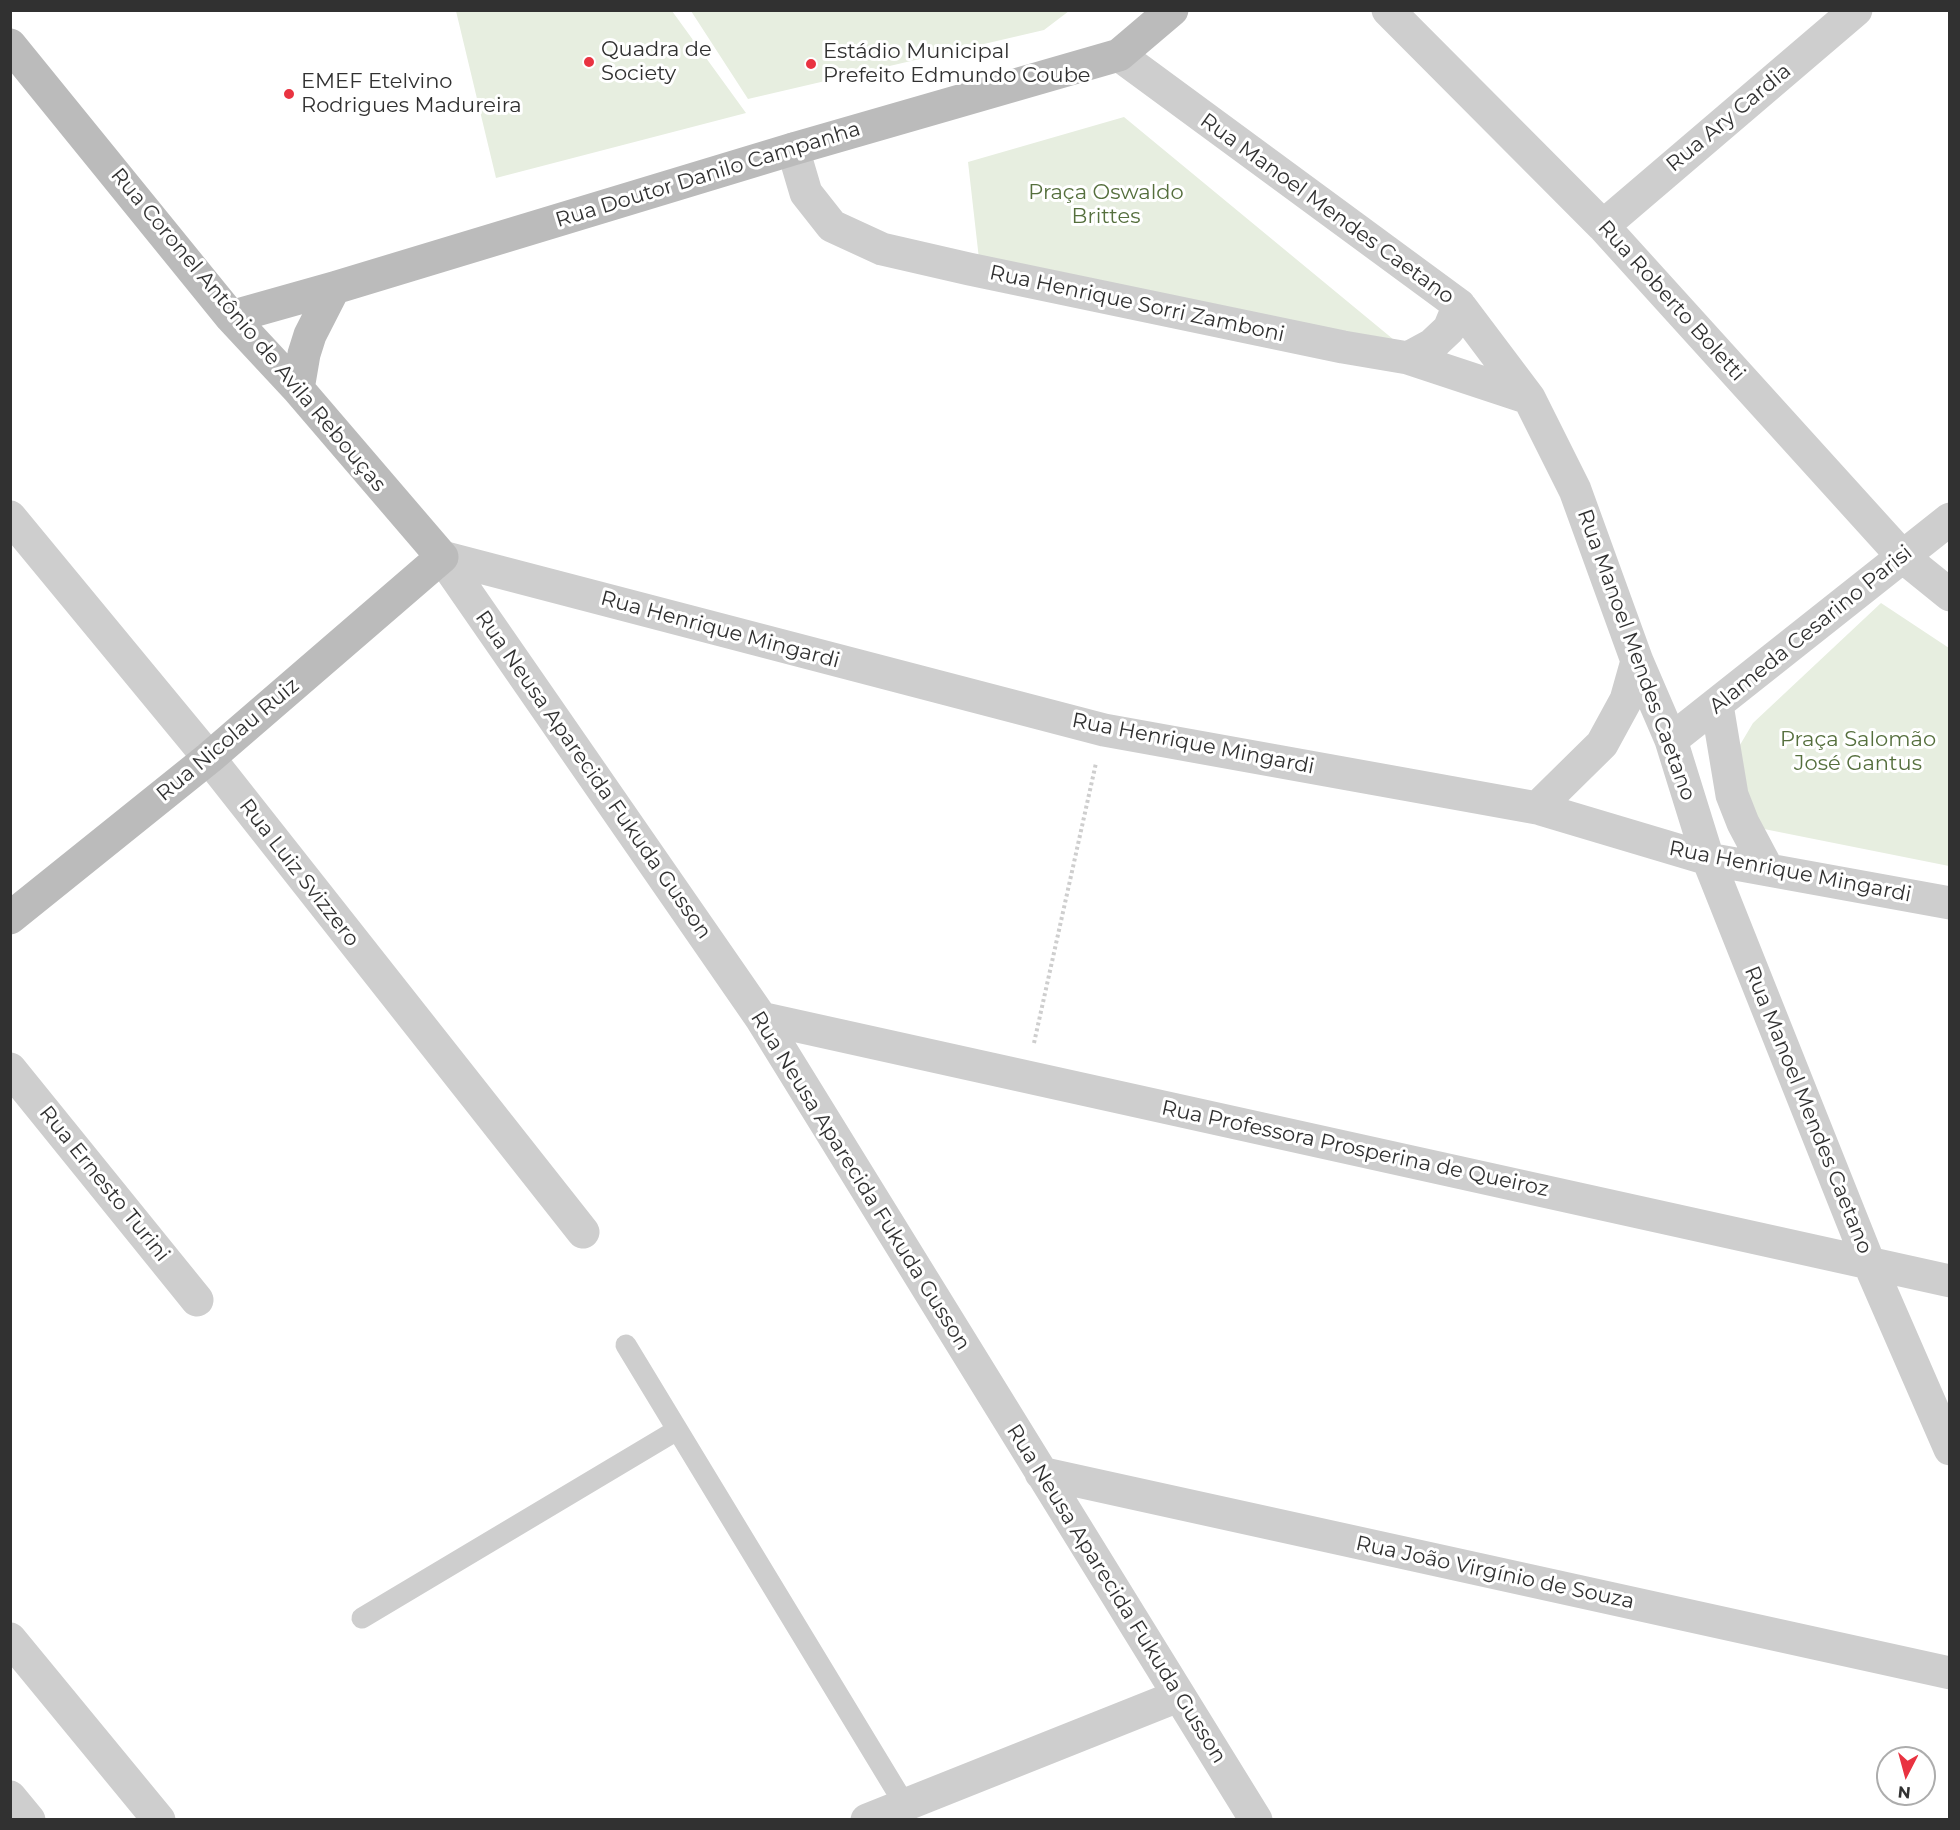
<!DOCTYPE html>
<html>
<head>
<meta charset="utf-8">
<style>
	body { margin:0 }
	#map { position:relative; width:1960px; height:1830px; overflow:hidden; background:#fff; font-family:Montserrat,sans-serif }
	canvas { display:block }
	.frame { position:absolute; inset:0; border:12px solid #313131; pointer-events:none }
	.north { position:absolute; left:1876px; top:1746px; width:60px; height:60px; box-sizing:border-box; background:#fff; border:2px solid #adadad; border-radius:50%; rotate:186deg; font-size:16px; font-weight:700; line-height:24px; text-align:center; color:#313131 }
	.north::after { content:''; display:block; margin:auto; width:21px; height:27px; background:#e93341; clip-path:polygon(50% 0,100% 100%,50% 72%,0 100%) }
</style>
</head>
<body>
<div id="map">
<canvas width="1960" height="1830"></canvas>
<div class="frame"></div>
<div class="north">N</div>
</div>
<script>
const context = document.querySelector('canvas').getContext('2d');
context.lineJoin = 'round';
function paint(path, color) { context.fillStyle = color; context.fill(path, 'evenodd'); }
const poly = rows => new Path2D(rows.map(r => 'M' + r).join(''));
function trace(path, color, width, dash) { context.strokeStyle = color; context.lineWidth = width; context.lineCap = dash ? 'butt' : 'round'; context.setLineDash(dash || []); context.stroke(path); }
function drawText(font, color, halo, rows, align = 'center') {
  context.font = font + ' Montserrat,sans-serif'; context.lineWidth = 6; context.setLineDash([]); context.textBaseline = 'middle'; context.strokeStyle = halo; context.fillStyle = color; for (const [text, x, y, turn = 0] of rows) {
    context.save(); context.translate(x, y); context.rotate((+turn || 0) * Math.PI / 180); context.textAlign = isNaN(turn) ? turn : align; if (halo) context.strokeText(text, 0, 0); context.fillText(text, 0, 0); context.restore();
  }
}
paint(poly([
	[456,11,672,11,746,113,496,178],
	[691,11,1069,11,1044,30,748,99],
	[1124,117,1405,349,979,259,968,162],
	[1881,603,1949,648,1949,866,1759,828,1731,760,1753,723]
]), '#e7eee0');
trace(poly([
	[1034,1043,1096,763]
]), '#cecece', 4, [3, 3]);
trace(poly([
	[626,1345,905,1805],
	[362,1618,677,1430]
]), '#cecece', 21);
trace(poly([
	[1388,10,1603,226,1903,557,1950,595],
	[1119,55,1459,305,1529,398,1575,490,1637,661,1671,740,1708,859,1869,1263,1950,1449],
	[793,149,806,193,832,226,882,249,969,269,1343,347,1408,358,1529,398],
	[1603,226,1856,10],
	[1408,358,1432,345,1449,329,1459,305],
	[10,517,209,758,583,1232],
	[442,557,1104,730,1537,808,1708,859,1950,903],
	[442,557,761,1018,1256,1820],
	[1717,705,1732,795,1743,823,1768,870],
	[1671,740,1950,519],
	[1537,808,1602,744,1626,700,1637,661],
	[761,1018,1950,1281],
	[10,1069,197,1300],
	[1041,1473,1950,1673],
	[10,1639,159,1820],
	[10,1797,29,1820],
	[867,1820,1178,1696]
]), '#cecece', 33);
trace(poly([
	[10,45,231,317,298,389,442,557,209,758,10,918],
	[231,317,334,288,793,149,1119,55,1172,10],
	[298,389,304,354,310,335,334,288]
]), '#bbb', 33);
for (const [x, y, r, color] of [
	[589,62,6,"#e93341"],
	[811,64,6,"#e93341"],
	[289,94,6,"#e93341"]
]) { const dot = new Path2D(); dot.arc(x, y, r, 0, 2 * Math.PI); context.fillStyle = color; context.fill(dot); trace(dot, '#fff', 2); }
drawText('21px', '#313131', '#fff', [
	["Quadra de",601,50],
	["Society",601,74],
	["Estádio Municipal",823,52],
	["Prefeito Edmundo Coube",823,76],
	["EMEF Etelvino",301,82],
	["Rodrigues Madureira",301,106]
], 'left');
drawText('21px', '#313131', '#fff', [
	["Rua Ary Cardia",1729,118,-40],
	["Rua Doutor Danilo Campanha",708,175,-17],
	["Rua Manoel Mendes Caetano",1327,209,36],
	["Rua Roberto Boletti",1671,301,48],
	["Rua Henrique Sorri Zamboni",1137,304,12],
	["Rua Coronel Antônio de Avila Rebouças",248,330,50],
	["Rua Henrique Mingardi",720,630,15],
	["Alameda Cesarino Parisi",1811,630,-39],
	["Rua Manoel Mendes Caetano",1636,655,70],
	["Rua Nicolau Ruiz",228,740,-40],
	["Rua Henrique Mingardi",1193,744,11],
	["Rua Neusa Aparecida Fukuda Gusson",593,775,55],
	["Rua Henrique Mingardi",1790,872,11],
	["Rua Luiz Svizzero",299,873,52],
	["Rua Manoel Mendes Caetano",1808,1110,68],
	["Rua Professora Prosperina de Queiroz",1355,1149,12],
	["Rua Neusa Aparecida Fukuda Gusson",860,1181,58],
	["Rua Ernesto Turini",104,1184,51],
	["Rua João Virgínio de Souza",1495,1573,12],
	["Rua Neusa Aparecida Fukuda Gusson",1116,1594,58]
]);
drawText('21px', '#556f3d', '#fff', [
	["Praça Oswaldo",1106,193],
	["Brittes",1106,217],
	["Praça Salomão",1858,740],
	["José Gantus",1858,764]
]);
</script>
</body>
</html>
